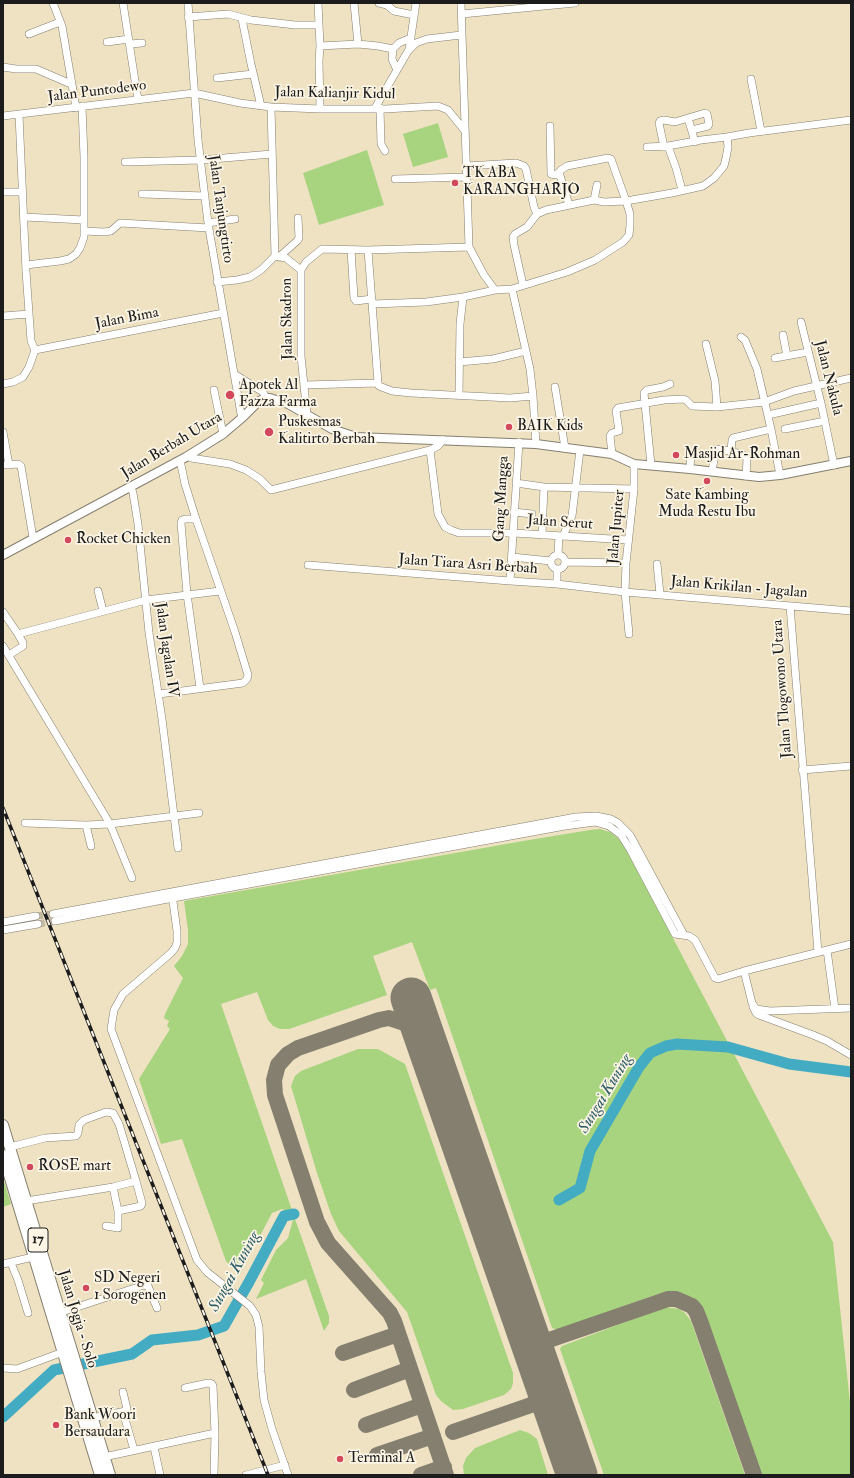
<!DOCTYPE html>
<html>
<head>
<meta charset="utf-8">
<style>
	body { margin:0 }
	#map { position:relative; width:854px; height:1478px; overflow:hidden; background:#eee2c3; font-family:"IM FELL Double Pica",serif }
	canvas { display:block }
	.frame { position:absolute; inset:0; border:4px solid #1c1c1c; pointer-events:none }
</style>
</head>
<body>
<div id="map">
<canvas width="854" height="1478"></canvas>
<div class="frame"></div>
</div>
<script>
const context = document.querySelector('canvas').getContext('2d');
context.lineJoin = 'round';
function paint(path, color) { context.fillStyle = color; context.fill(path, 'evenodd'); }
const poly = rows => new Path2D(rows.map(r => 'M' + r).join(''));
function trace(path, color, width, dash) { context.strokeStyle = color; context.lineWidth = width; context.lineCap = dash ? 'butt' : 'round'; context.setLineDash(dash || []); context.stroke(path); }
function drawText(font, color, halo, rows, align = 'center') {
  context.font = font + ' "IM FELL Double Pica",serif'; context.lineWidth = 3.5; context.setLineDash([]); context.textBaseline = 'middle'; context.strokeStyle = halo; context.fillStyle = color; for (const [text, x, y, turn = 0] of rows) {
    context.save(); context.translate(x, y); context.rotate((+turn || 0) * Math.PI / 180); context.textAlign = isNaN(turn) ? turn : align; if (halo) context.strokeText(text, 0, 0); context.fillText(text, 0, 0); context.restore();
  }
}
paint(poly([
	[438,123,448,157,413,167,403,134],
	[367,150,384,205,319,225,303,173],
	[600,829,610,832,619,839,626,849,833,1242,851,1412,851,1475,760,1475,704,1313,693,1301,682,1295,670,1293,658,1294,557,1330,552,1328,436,988,430,990,412,942,373,956,387,995,289,1029,280,1029,273,1026,268,1020,257,992,221,1004,293,1213,282,1209,272,1213,239,1276,226,1261,182,1139,161,1144,139,1079,170,1029,167,1026,169,1021,164,1018,165,1014,183,978,174,966,182,956,188,944,188,930,184,901,523,841,590,830],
	[358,1049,378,1049,405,1064,513,1373,513,1383,511,1389,504,1395,463,1409,453,1410,441,1401,436,1395,407,1312,339,1231,331,1214,317,1173,291,1086,295,1076,301,1071],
	[3,1178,11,1204,3,1207],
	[294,1216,329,1316,329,1323,324,1331,306,1279,256,1299,264,1283,261,1280,276,1250,288,1238],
	[665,1307,679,1309,685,1313,691,1321,745,1475,604,1475,560,1349,562,1346],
	[520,1430,529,1433,537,1439,548,1475,464,1475,463,1466,466,1458,475,1448]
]), '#a8d37f');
trace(poly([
	[559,1200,580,1188,590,1151,639,1067,650,1053,666,1046,677,1044,728,1047,789,1064,851,1072],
	[3,1417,54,1370,132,1354,152,1340,198,1335,224,1326,249,1282,284,1216,294,1214]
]), '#43acc2', 11);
trace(poly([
	[429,1051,424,1040,419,1033,407,1024,389,1018,379,1020,298,1048,288,1054,278,1065,274,1080,275,1095,317,1222,328,1243,390,1313,394,1321,446,1475],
	[527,1331,536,1340,549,1340,668,1299,676,1299,692,1306,696,1311,700,1321,754,1475],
	[343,1353,398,1334],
	[537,1362,539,1349,543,1344,549,1340],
	[354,1390,410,1369],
	[531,1405,540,1398,544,1389,544,1381],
	[366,1425,422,1405],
	[453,1432,531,1405,540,1403,546,1404,556,1413],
	[377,1455,433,1436],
	[421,1475,444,1467]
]), '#857f70', 16);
trace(poly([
	[411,998,577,1475]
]), '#857f70', 41);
trace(poly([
	[36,916,53,914],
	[38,924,55,921]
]), '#c4baa2', 7, [7, 3.5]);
const minor = poly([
	[53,3,62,26,76,108],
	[123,3,138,100],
	[188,3,198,140,208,223,241,414,243,417],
	[318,3,320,46,319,61,320,109],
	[354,3,358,44],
	[379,3,387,5,394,11,414,15],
	[461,3,469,247,484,275,495,290],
	[462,14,575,3],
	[188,17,228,14,251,20,295,25,319,25],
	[242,19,251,64,261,106],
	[29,34,60,22],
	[107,42,129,39],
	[130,44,142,43],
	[320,46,358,44,378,46,393,49,392,59,397,70],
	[393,49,399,43,411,38],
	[409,50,416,3],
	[3,67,16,69,36,69,71,84],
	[217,78,253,74],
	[751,79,761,131],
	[271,107,275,256],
	[375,108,408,51,416,43,427,39,461,35],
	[380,108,381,144,385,151],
	[19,115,26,271,31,341,35,350],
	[3,116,194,93,240,103,271,107,320,109,385,109,438,106,448,110,465,131],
	[688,118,705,113,707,114,709,124,708,126,692,130],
	[550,126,551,174,556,175,559,172],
	[668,146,701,140,727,137],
	[647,147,668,146,676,168,682,190],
	[664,147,659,123,660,121,664,120,675,122,688,118,695,142],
	[125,162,200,160,272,154],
	[467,166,516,163,524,166,526,169,534,207,537,214],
	[395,179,467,177],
	[3,192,23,192],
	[142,194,205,196],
	[594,200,597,185],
	[24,217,84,220],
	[208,223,235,219],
	[84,231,104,232,111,231,120,223,209,228],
	[351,250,354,298,356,301,372,299],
	[368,250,378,383,379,386,392,391,411,393,510,398,533,396],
	[279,257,297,241,299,238,298,218],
	[26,265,60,261,69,259,76,254,80,248,84,237,84,157,82,106],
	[301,270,301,356,307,415],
	[217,282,237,280,250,277,261,270,275,256,286,258,301,270,306,262,322,249,368,250,469,247],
	[523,285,514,245,513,237,515,234,527,227,537,214,546,210,594,200,604,202,626,201,611,159,608,158,567,166,561,170,559,172,569,205],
	[512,289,530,369,533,396,536,444],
	[373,304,426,302,463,297,495,290,512,289,567,272,595,260,623,242,629,235,630,225,630,214,626,201,672,193,703,186,714,178,724,166,726,158,728,147,727,137,749,133,851,120],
	[3,316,29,314],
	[801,322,821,403,834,465],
	[783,335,787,356],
	[741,337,745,340,757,369,771,429,780,475],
	[706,344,715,381,717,407],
	[35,350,223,313],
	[775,358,808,352],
	[459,362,493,359,526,351],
	[234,374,263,392,266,398],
	[3,384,13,382,23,377,29,367,35,350],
	[304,385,378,383],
	[555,387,565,448],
	[214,390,223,434],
	[459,396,460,324,463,297],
	[768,415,821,403],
	[785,429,825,421],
	[3,432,9,465],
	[430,450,438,514,445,527,451,530,459,533,514,533,628,540],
	[731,451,744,455,746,457,747,459,746,476],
	[612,454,610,436,612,433,619,431,616,411,618,408,664,400,683,399,686,400,692,406,717,407,764,402,794,391,851,378],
	[189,456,191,458,230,464,246,470,260,479,271,490,430,450,438,446,443,440],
	[3,465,18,464,21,466,33,538],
	[651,465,644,393,647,390,663,387,670,384],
	[690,469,691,453],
	[712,471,716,449,731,451,732,440,733,438,771,429],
	[516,483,544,487,634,489],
	[131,487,133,493,138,524,149,633,162,719,178,848],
	[514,512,532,514],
	[196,519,185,519,182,520,181,523,187,594,200,688],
	[542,535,544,487],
	[563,536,572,516,580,450],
	[558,554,559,536],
	'551 562a7 7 0 1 1 14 0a7 7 0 1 1-14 0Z',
	[512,557,551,561],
	[565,562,626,563],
	[657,564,660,594],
	[308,565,510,581,557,584,625,592,851,611],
	[510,581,519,442],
	[557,584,557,569],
	[98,591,103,611],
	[790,606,818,952],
	[3,612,18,634,23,643,23,646,9,655],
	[18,634,146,600,220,591],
	[629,634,625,592,626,563,634,489,634,464],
	[3,646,110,824,132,878],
	[159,694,243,683,247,679,248,675,235,632,196,519,185,484,180,460],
	[802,770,851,766],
	[25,823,86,825,110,824,199,813],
	[86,825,91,846],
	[172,894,177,931,177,943,175,948,171,953,123,994,114,1010,111,1029,197,1260,207,1272,250,1306,256,1315,259,1327,261,1372,264,1400,272,1429,288,1475],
	[53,914,576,817,596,816,611,819,618,823,630,835,684,935],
	[55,921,173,898,565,826,595,822,609,826,621,835,631,851,675,934,689,936,695,940,715,978,718,979,744,971,851,944],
	[3,922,36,916],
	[3,930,38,924],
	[827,950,835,1009],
	[744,971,752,1003,756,1009,770,1011,851,1008],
	[753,1007,756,1013,759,1015,813,1035,827,1041,851,1055],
	[10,1147,45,1138,76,1136,78,1133,79,1125,84,1120,106,1112,113,1113,119,1124,136,1181,113,1187,26,1201],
	[113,1187,118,1211],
	[106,1226,118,1228,118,1211,141,1206,142,1203,136,1181],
	[11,1263,18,1280,28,1313],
	[3,1264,33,1257],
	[59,1313,144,1285,148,1286,157,1308],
	[3,1368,17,1369,63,1352],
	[185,1388,208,1383,212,1384,213,1386,215,1433,214,1475],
	[123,1412,134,1450],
	[92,1418,126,1411,127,1409,123,1392],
	[154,1447,160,1475],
	[104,1457,215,1433],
	[246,1475,285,1465]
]);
const major = poly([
	[3,555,186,457,223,434,243,417,259,401,266,398,270,398,288,404,332,429,356,437,536,444,612,454,634,464,690,469,759,477,780,475,851,461]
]);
const highway = poly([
	[3,1125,110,1475],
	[3,1155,100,1475]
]);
trace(minor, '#857f70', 8);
trace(major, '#857f70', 10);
trace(highway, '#857f70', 12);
trace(minor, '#fff', 7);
trace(major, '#fff', 8);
trace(highway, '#fff', 10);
const rail = poly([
	[3,808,268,1475]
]);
trace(rail, '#1c1c1c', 3.5);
trace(rail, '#fcf5e5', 2, [6]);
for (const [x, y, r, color] of [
	[455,183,4,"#d1495b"],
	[230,395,5,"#d1495b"],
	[509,427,4,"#d1495b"],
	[269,432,5,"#d1495b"],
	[676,455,4,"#d1495b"],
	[707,481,4,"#d1495b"],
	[68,540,4,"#d1495b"],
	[30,1167,4,"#d1495b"],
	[86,1288,4,"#d1495b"],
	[56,1425,4,"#d1495b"],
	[340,1459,4,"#d1495b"]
]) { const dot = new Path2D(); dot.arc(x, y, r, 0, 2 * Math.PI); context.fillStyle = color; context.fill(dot); trace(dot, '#fcf5e5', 1.5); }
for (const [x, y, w] of [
	[38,1240,20]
]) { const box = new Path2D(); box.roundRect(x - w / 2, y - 12, w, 24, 3); context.fillStyle = '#fcf5e5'; context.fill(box); trace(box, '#1c1c1c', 1); }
drawText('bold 14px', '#1c1c1c', null, [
	["17",38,1240]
]);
drawText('15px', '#1c1c1c', '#fcf5e5', [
	["Jalan Puntodewo",97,92,-7],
	["Jalan Kalianjir Kidul",335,94,1],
	["Jalan Tanjungtirto",220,209,82],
	["Jalan Bima",127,319,-11],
	["Jalan Skadron",288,319,-91],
	["Jalan Nakula",828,378,76],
	["Jalan Berbah Utara",172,446,-31],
	["Gang Mangga",502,499,-87],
	["Jalan Serut",560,523,4],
	["Jalan Jupiter",617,527,-85],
	["Jalan Tiara Asri Berbah",468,565,4],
	["Jalan Krikilan - Jagalan",739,588,5],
	["Jalan Jagalan IV",166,650,82],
	["Jalan Tlogowono Utara",783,689,-94],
	["Jalan Jogja - Solo",77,1319,73]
]);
drawText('15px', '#1c1c1c', '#fcf5e5', [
	["TK ABA",463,174],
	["KARANGHARJO",463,191],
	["Apotek Al",239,386],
	["Fazza Farma",239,403],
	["Puskesmas",278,423],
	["Kalitirto Berbah",278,440],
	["BAIK Kids",517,427],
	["Masjid Ar-Rohman",684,455],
	["Sate Kambing",707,496,"center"],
	["Muda Restu Ibu",707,513,"center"],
	["Rocket Chicken",76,540],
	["ROSE mart",38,1167],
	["SD Negeri",94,1279],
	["1 Sorogenen",94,1296],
	["Bank Woori",64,1416],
	["Bersaudara",64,1433],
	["Terminal A",348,1459]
], 'left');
drawText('italic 16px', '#2e5d67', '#fcf5e5', [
	["Sungai Kuning",606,1094,-59],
	["Sungai Kuning",235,1272,-61]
]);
</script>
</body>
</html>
